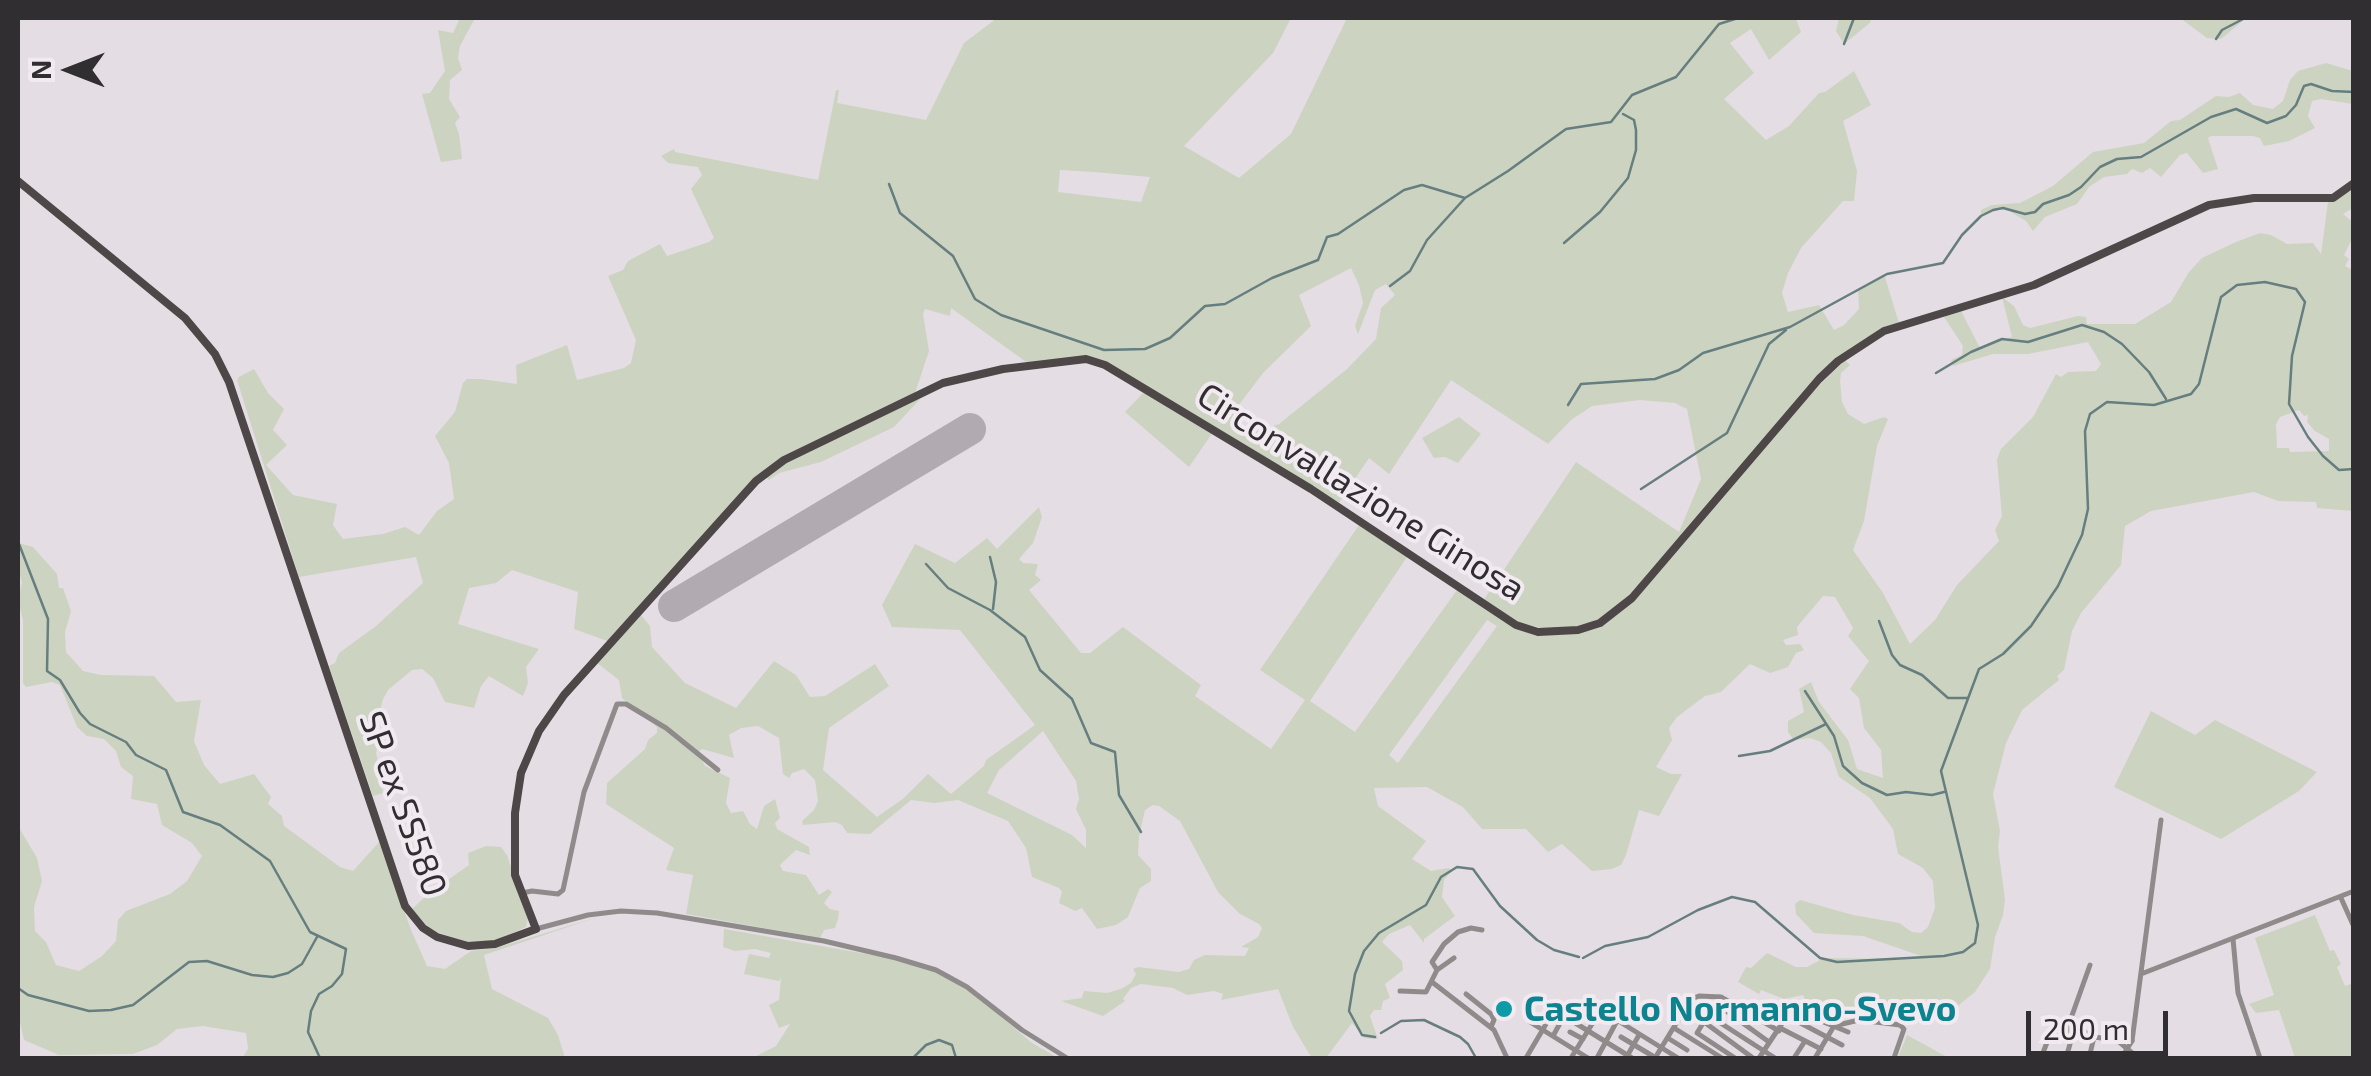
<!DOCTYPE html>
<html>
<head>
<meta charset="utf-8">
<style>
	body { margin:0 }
	#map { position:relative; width:2371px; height:1076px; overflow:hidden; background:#e5dde4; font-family:"Exo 2",sans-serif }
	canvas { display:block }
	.frame { position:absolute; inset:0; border:20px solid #312e31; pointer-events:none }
	.north { position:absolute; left:20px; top:20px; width:100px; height:100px; -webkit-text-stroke:8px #f2eaf1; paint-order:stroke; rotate:270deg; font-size:28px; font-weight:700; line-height:40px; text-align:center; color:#312e31 }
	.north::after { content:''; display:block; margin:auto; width:35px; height:45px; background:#312e31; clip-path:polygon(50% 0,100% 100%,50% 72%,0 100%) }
	.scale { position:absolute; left:2026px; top:1011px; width:142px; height:45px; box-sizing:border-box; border:5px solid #312e31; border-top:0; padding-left:12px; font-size:30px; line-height:35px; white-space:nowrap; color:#312e31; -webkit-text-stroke:8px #f2eaf1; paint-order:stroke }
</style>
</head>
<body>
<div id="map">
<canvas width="2371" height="1076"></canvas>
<div class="frame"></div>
<div class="north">N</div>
<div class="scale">200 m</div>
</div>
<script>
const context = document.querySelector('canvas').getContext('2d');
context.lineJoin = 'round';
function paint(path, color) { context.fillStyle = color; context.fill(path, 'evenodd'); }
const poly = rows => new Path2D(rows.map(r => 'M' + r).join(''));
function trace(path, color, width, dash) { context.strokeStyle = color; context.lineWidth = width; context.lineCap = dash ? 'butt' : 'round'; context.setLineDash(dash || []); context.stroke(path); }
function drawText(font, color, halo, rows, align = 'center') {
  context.font = font + ' "Exo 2",sans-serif'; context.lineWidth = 8; context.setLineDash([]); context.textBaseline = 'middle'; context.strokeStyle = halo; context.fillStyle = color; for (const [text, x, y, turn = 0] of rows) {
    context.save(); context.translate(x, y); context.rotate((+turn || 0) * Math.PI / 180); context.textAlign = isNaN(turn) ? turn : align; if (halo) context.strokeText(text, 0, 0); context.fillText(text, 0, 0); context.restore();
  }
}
paint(poly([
	[460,18,475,18,460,46,458,58,462,70,450,80,449,99,460,117,455,123,459,134,462,159,441,162,422,94,430,93,445,71,438,30,453,33],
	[997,18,1291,18,1273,53,1184,146,1239,178,1291,134,1347,18,1796,18,1801,32,1769,60,1751,29,1730,43,1754,73,1724,99,1766,140,1789,126,1819,93,1825,92,1854,71,1871,105,1843,121,1857,171,1854,201,1843,201,1801,248,1788,273,1782,293,1788,312,1819,305,1834,330,1844,325,1859,309,1858,289,1884,274,1899,323,1815,380,1634,591,1609,615,1577,628,1547,629,1517,622,1483,601,1576,462,1679,532,1701,479,1687,409,1675,403,1640,400,1592,406,1571,420,1548,444,1451,380,1389,474,1369,458,1338,504,1095,359,1029,364,951,308,950,316,925,309,923,314,929,351,915,393,758,477,610,642,574,629,578,592,512,570,496,583,469,588,458,624,539,649,526,667,528,683,523,696,489,676,481,686,474,708,445,702,433,678,422,669,412,670,388,690,383,699,376,724,380,744,376,752,383,793,373,796,329,666,335,663,339,653,376,626,423,583,416,557,299,577,237,380,239,377,254,369,268,393,284,409,273,430,287,445,266,465,293,495,337,504,333,525,343,539,383,534,405,527,419,535,437,511,454,499,449,463,435,436,455,412,463,383,467,379,481,379,517,384,516,365,567,345,577,380,624,368,631,363,636,340,608,276,623,270,628,261,660,244,667,256,709,242,714,238,691,189,702,175,698,167,668,163,661,156,674,149,675,152,818,180,836,90,839,90,837,103,926,120,964,43],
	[1060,170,1094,172,1150,177,1141,202,1058,192],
	[1351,268,1359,285,1363,303,1355,326,1358,334,1375,290,1386,284,1395,295,1381,308,1376,339,1347,369,1279,424,1249,434,1236,423,1235,410,1263,373,1311,326,1299,295],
	[1839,18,1870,18,1871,22,1844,44,1836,31],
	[2180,18,2246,18,2221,39,2207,38],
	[2326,63,2353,71,2353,104,2321,99,2312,101,2308,116,2315,128,2289,141,2264,146,2260,138,2253,136,2211,136,2208,138,2218,169,2203,173,2187,153,2180,155,2161,177,2150,168,2142,173,2132,169,2127,174,2104,177,2089,187,2077,204,2045,217,2033,231,2026,221,2004,208,1981,216,1981,210,1992,205,2020,203,2053,186,2093,152,2144,143,2171,121,2180,120,2216,96,2229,97,2240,93,2253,105,2273,109,2283,101,2290,80,2298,71],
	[2353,189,2353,208,2343,214,2354,223,2353,237,2344,255,2349,259,2345,266,2351,269,2354,265,2353,511,2317,508,2316,502,2278,501,2254,492,2151,511,2125,526,2121,565,2081,613,2072,631,2064,670,2057,676,2059,680,2022,710,2006,743,1993,794,2000,831,1998,847,2005,900,2003,915,1995,937,1990,969,1975,992,1955,1008,1946,1010,1934,999,1908,999,1908,1009,1857,1007,1840,1013,1835,1025,1812,1013,1803,995,1784,999,1761,990,1759,994,1738,982,1746,967,1751,968,1767,953,1796,967,1807,967,1824,958,1890,959,1921,956,1863,936,1814,933,1796,914,1795,904,1800,900,1853,915,1899,923,1912,932,1921,933,1928,927,1935,908,1933,881,1923,868,1898,854,1893,829,1870,798,1839,777,1831,753,1821,742,1810,738,1794,740,1788,732,1788,721,1804,712,1799,689,1811,682,1819,702,1848,740,1857,769,1883,778,1881,750,1864,728,1859,698,1850,689,1869,661,1848,636,1853,628,1835,597,1823,596,1797,627,1798,635,1783,640,1786,645,1800,644,1804,650,1796,653,1788,667,1770,673,1750,664,1721,692,1705,696,1677,717,1669,728,1672,740,1656,767,1671,774,1682,774,1659,816,1639,810,1626,855,1621,865,1612,869,1592,871,1562,844,1548,852,1526,829,1482,829,1463,807,1427,787,1374,788,1378,806,1426,841,1412,859,1431,871,1449,868,1451,872,1444,880,1442,897,1455,916,1424,939,1424,943,1410,925,1389,934,1382,942,1402,961,1403,970,1385,984,1390,998,1383,1001,1381,1010,1374,1010,1370,1016,1378,1039,1364,1038,1352,1023,1326,1058,1313,1058,1310,1055,1293,1027,1278,989,1221,1000,1223,994,1214,991,1187,995,1173,988,1141,984,1131,988,1123,999,1125,1001,1103,1016,1061,1001,1082,998,1084,991,1107,993,1121,989,1131,983,1136,974,1133,969,1138,967,1179,972,1189,969,1194,960,1205,955,1245,956,1249,948,1241,947,1258,937,1262,928,1259,924,1240,914,1218,892,1180,821,1159,806,1153,805,1145,810,1139,837,1138,855,1151,869,1151,881,1140,888,1128,917,1116,925,1097,929,1082,908,1075,911,1059,903,1062,892,1059,888,1032,877,1026,848,1008,821,958,800,934,803,911,800,870,834,847,833,842,825,835,822,803,825,802,821,814,810,818,801,815,780,804,769,792,773,789,778,783,774,779,738,758,726,741,728,729,735,734,758,702,749,698,752,705,766,730,778,726,803,731,813,743,811,750,824,757,829,764,806,775,799,780,818,775,823,777,829,809,847,810,855,796,850,780,865,783,871,806,875,819,895,828,889,832,892,824,903,830,909,839,911,838,919,835,928,824,930,820,938,686,914,693,875,666,870,674,848,606,804,607,783,645,749,648,740,657,733,657,727,622,698,619,680,597,663,640,614,650,626,652,647,685,683,736,708,774,661,796,675,810,697,825,696,875,664,889,686,829,728,823,770,877,817,904,798,928,774,951,794,984,766,986,760,1035,725,960,630,892,627,882,605,915,544,955,563,987,538,997,549,1039,507,1042,517,1033,543,1019,559,1023,563,1038,564,1035,575,1041,580,1029,590,1081,653,1090,653,1123,627,1201,685,1195,696,1271,749,1305,700,1260,670,1359,525,1407,557,1310,701,1355,732,1457,590,1538,633,1573,633,1618,614,1802,402,1845,360,1850,365,1841,373,1840,381,1842,402,1848,414,1864,424,1884,417,1888,419,1877,446,1864,521,1853,550,1883,593,1910,644,1935,620,1957,585,1999,541,1995,530,2002,516,1997,460,2001,449,2033,417,2056,374,2061,377,2068,372,2096,371,2101,364,2088,342,2028,354,1993,354,1953,366,1951,360,1962,355,1963,346,1944,317,1960,309,1980,348,2012,337,2002,297,2014,306,2023,325,2030,328,2078,316,2086,317,2087,324,2135,324,2171,302,2189,272,2202,258,2236,242,2260,233,2271,235,2287,244,2313,243,2321,254,2328,202],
	[2299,410,2304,416,2308,415,2307,422,2315,431,2329,439,2329,451,2290,452,2289,448,2277,448,2276,424,2280,417],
	[1487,620,1497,626,1398,763,1389,755],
	[1043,731,1076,781,1079,799,1076,809,1086,830,1086,848,1072,835,987,793,999,770],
	[1145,391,1213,432,1189,467,1125,412],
	[923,396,894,427,821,462,779,473,769,480,766,477,783,464],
	[1459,417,1481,434,1458,463,1445,457,1434,458,1422,438],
	[18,543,33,547,57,574,59,588,63,588,71,611,65,632,66,652,83,671,101,675,154,676,176,702,201,700,194,741,204,765,220,784,254,774,271,797,268,804,282,816,284,826,340,867,353,871,380,841,411,930,427,966,445,969,471,951,496,948,598,917,484,955,492,989,548,1018,558,1035,565,1058,242,1058,248,1049,246,1033,203,1026,177,1029,157,1045,133,1054,59,1055,24,1040,18,1014,18,826,37,858,42,881,34,907,35,931,46,942,56,965,79,971,102,956,116,941,118,920,126,911,170,894,187,881,202,856,192,843,162,825,157,804,131,799,133,776,121,767,116,751,104,739,87,736,77,727,60,685,52,682,26,687,23,683,23,620,18,601,22,582,18,569],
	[2151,711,2195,735,2215,720,2317,772,2299,791,2221,839,2114,787],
	[486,846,501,847,507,855,528,918,526,927,496,941,468,943,431,930,412,909,428,894,469,865,468,853],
	[2315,915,2330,951,2334,950,2341,964,2337,967,2345,986,2353,983,2353,1058,2295,1058,2279,1010,2256,1013,2249,1004,2274,995,2255,938],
	[724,929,901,960,938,972,978,997,1032,1043,1058,1058,752,1058,776,1046,790,1024,779,1028,769,1005,779,1000,781,978,779,981,744,974,749,954,769,958,771,953,755,949,735,951,723,947],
	[1907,1035,1949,1058,1898,1058]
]), '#ccd4c1');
trace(poly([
	[2216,39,2222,30,2245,18],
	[1844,44,1854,18],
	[889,184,900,213,953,256,975,299,1001,315,1104,350,1145,349,1170,338,1205,306,1225,304,1272,278,1318,260,1327,237,1338,234,1404,190,1422,185,1465,198,1508,171,1566,129,1611,122,1632,95,1676,77,1719,24,1738,18],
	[1564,243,1600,212,1628,178,1636,150,1636,130,1634,120,1623,114],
	[1390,286,1410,271,1427,240,1465,198],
	[1936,373,1971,352,2002,339,2028,342,2082,325,2104,332,2122,344,2149,372,2166,399],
	[1568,405,1581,384,1655,379,1679,370,1703,353,1790,327,1887,274,1943,263,1962,235,1981,216,1993,210,2003,208,2025,214,2035,212,2043,204,2069,195,2081,187,2100,167,2117,159,2141,157,2211,117,2236,109,2267,123,2286,116,2296,105,2304,86,2311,84,2332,91,2354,92],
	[1641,489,1727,433,1769,344,1786,330],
	[19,544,48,619,47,671,60,680,80,713,90,724,126,742,136,755,166,770,183,812,220,825,270,861,310,932,346,949,342,974,332,986,319,994,311,1011,308,1032,320,1058],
	[990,557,996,582,993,609],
	[926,564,948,588,990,610,1025,637,1040,670,1072,699,1091,743,1115,752,1119,795,1141,832],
	[1879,621,1892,655,1900,665,1922,675,1948,698,1967,698],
	[1805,691,1834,736,1843,766,1862,783,1887,795,1906,792,1932,795,1944,792],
	[1739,756,1770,751,1826,724],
	[1583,958,1605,946,1648,937,1698,910,1732,897,1755,902,1820,958,1837,962,1944,956,1963,952,1975,943,1978,925,1941,771,1979,669,2003,654,2031,626,2058,586,2082,535,2088,509,2085,431,2090,414,2107,402,2154,405,2191,394,2199,384,2221,297,2237,285,2265,282,2296,289,2305,302,2292,356,2289,404,2308,437,2323,456,2339,470,2354,469],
	[18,988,28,995,89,1011,111,1010,133,1005,189,962,207,961,252,975,273,977,288,973,302,964,317,937],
	[1381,1033,1401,1021,1424,1020,1460,1037,1468,1044,1476,1058],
	[1375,1037,1362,1035,1349,1011,1355,974,1364,951,1379,933,1426,905,1441,877,1457,867,1473,869,1500,906,1537,940,1554,950,1579,957],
	[913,1058,926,1045,939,1040,952,1045,956,1058]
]), '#667e7f', 2.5);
trace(poly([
	[674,606,970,429]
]), '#b1aab0', 32);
trace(poly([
	[522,893,532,891,558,894,563,890,584,792,617,704,626,704,666,728,718,770],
	[2341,898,2354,927],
	[536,929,588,915,621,911,657,913,824,941,896,958,936,970,967,987,1022,1030,1067,1058],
	[2233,939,2238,993,2260,1058],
	[1437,970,1432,962,1444,944,1458,932,1471,928,1482,930],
	[2141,974,2354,891],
	[1432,982,1494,1030,1507,1058],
	[1400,991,1426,992,1437,970,1454,958],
	[1466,994,1491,1014,1494,1020,1491,1027],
	[1719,997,1697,1033,1735,1058],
	[1715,1003,1769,1042],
	[1604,1012,1678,1058],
	[1708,1015,1775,1058],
	[1791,1018,1842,1045],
	[1530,1022,1588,1058],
	[1704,1022,1753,1058],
	[1578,1023,1596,1006],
	[1674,1028,1722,1058],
	[1780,1028,1821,1049],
	[1570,1032,1583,1039],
	[2071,1032,2070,1021,2090,965],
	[1553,1036,1564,1016,1632,1058],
	[1621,1037,1656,1058],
	[1671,1040,1687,1050],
	[2132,1041,2161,820],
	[1526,1058,1549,1019],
	[1571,1058,1597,1016],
	[1597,1058,1624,1008],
	[1626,1058,1639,1035],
	[1655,1058,1691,999,1699,996,1721,997,1779,1031],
	[1759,1058,1785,1019,1799,1012,1848,1032],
	[1794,1058,1805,1041],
	[1815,1058,1834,1026,1859,1020,1900,1025,1904,1029,1894,1058],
	[2041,1058,2051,1032,2083,1031,2094,1037,2117,1040,2138,1058],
	[2066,1058,2070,1044],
	[2089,1058,2094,1037]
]), '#8f8b8b', 5);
trace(poly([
	[18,181,185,318,215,354,229,382,405,906,423,928,437,937,468,946,495,944,536,929,515,875,515,813,521,773,539,731,564,695,756,481,784,460,943,383,1003,369,1086,359,1105,365,1311,489,1516,625,1538,632,1578,630,1600,623,1632,598,1819,379,1838,361,1884,331,2034,285,2209,205,2254,198,2333,198,2354,183]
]), '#4e4748', 8);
trace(poly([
	[2125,1052,2132,1041]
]), '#8f8b8b', 5);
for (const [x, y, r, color] of [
	[1504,1009,10,"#0f9aa8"]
]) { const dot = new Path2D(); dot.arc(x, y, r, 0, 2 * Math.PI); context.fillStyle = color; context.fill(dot); trace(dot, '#f2eaf1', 4); }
drawText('35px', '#312e31', '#f2eaf1', [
	["Circonvallazione Ginosa",1361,492,32],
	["SP ex SS580",403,804,70]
]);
drawText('bold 35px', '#0d838f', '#f2eaf1', [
	["Castello Normanno-Svevo",1524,1009]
], 'left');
</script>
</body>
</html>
